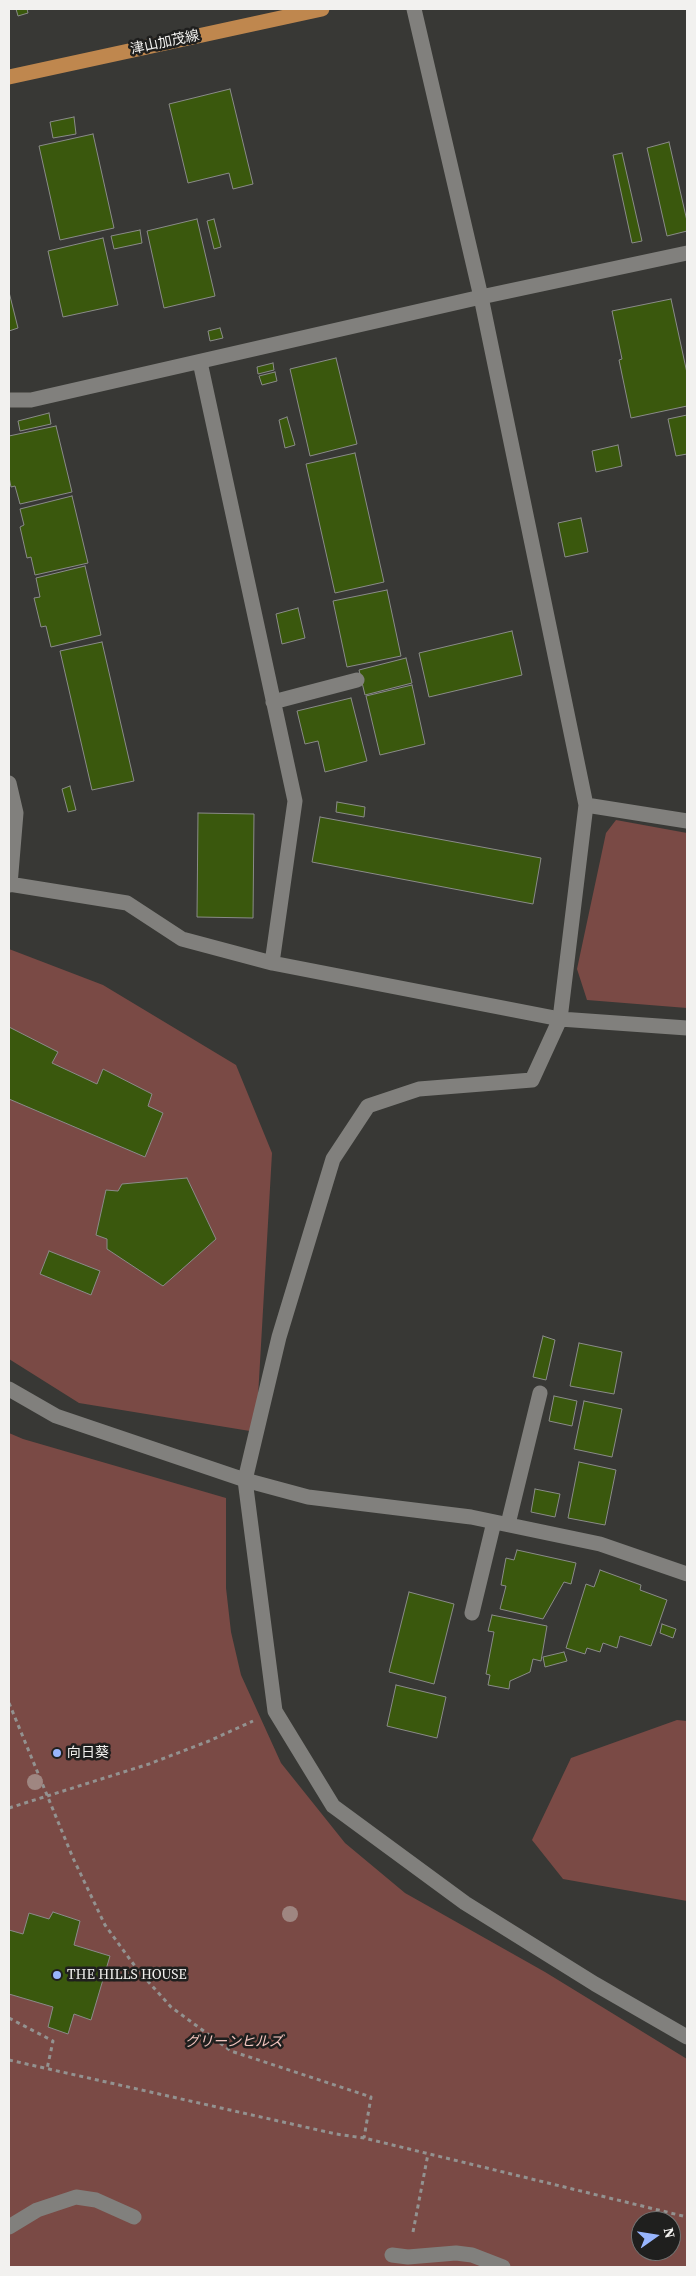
<!DOCTYPE html>
<html>
<head>
<meta charset="utf-8">
<style>
	body { margin:0 }
	#map { position:relative; width:696px; height:2276px; overflow:hidden; background:#383835; font-family:"Source Serif 4",serif }
	canvas { display:block }
	.frame { position:absolute; inset:0; border:10px solid #f2f1ef; pointer-events:none }
	.north { position:absolute; left:631px; top:2211px; width:50px; height:50px; box-sizing:border-box; background:#1f1f1e; border:1px solid #737372; border-radius:50%; rotate:77deg; font-size:14px; font-weight:700; line-height:20px; text-align:center; color:#f2f1ef }
	.north::after { content:''; display:block; margin:auto; width:18px; height:22px; background:#98b5fd; clip-path:polygon(50% 0,100% 100%,50% 72%,0 100%) }
</style>
</head>
<body>
<div id="map">
<canvas width="696" height="2276"></canvas>
<div class="frame"></div>
<div class="north">N</div>
</div>
<script>
const context = document.querySelector('canvas').getContext('2d');
context.lineJoin = 'round';
function paint(path, color) { context.fillStyle = color; context.fill(path, 'evenodd'); }
const poly = rows => new Path2D(rows.map(r => 'M' + r).join(''));
function trace(path, color, width, dash) { context.strokeStyle = color; context.lineWidth = width; context.lineCap = dash ? 'butt' : 'round'; context.setLineDash(dash || []); context.stroke(path); }
function drawText(font, color, halo, rows, align = 'center') {
  context.font = font + ' "Source Serif 4","Noto Sans JP",serif'; context.lineWidth = 5; context.setLineDash([]); context.textBaseline = 'middle'; context.strokeStyle = halo; context.fillStyle = color; for (const [text, x, y, turn = 0] of rows) {
    context.save(); context.translate(x, y); context.rotate((+turn || 0) * Math.PI / 180); context.textAlign = isNaN(turn) ? turn : align; if (halo) context.strokeText(text, 0, 0); context.fillText(text, 0, 0); context.restore();
  }
}
paint(poly([
	[616,820,687,833,687,1008,587,1000,577,969,606,833],
	[9,949,103,985,236,1065,272,1153,256,1432,79,1403,9,1359],
	[9,1433,23,1439,226,1498,226,1588,231,1632,241,1675,281,1763,345,1843,405,1893,545,1972,687,2059,687,2267,9,2267],
	[641,2221,671,2221,671,2251,641,2251],
	[677,1720,687,1721,687,1901,563,1879,532,1840,571,1758]
]), '#7a4a45');
const building = poly([
	[16,9,27,9,28,13,18,16,16,9],
	[230,89,253,184,233,189,229,173,188,183,169,104,230,89],
	[74,117,76,134,53,138,50,122,74,117],
	[93,134,114,228,60,240,39,146,93,134],
	[669,142,687,221,687,231,667,236,647,148,669,142],
	[622,153,642,241,632,243,613,155,622,153],
	[197,219,215,296,164,308,147,231,197,219],
	[214,219,221,247,214,249,207,221,214,219],
	[140,230,142,243,114,249,111,236,140,230],
	[103,238,118,305,63,317,48,251,103,238],
	[9,292,18,328,9,331,9,292],
	[671,299,687,373,687,406,631,418,619,360,622,359,612,311,671,299],
	[220,328,223,338,210,341,208,331,220,328],
	[336,358,357,444,310,456,290,369,336,358],
	[273,363,274,370,258,374,257,367,273,363],
	[275,372,277,381,262,385,259,376,275,372],
	[49,413,51,424,20,431,18,421,49,413],
	[687,415,687,454,676,456,668,419,687,415],
	[287,417,295,445,285,448,279,420,287,417],
	[56,426,72,492,20,504,15,486,11,487,9,477,9,436,56,426],
	[618,445,622,466,596,472,592,451,618,445],
	[355,453,384,582,335,593,306,464,355,453],
	[72,496,88,563,35,575,31,557,27,558,20,527,24,525,20,509,72,496],
	[581,518,588,552,565,557,558,523,581,518],
	[85,566,101,635,51,647,46,626,41,627,34,598,40,597,36,578,85,566],
	[387,590,401,656,347,667,333,601,387,590],
	[298,608,305,638,282,644,276,614,298,608],
	[512,631,522,675,429,697,419,653,512,631],
	[102,642,134,781,92,790,60,651,102,642],
	[406,658,412,683,365,695,359,670,406,658],
	[412,685,425,744,380,755,366,696,412,685],
	[351,698,367,761,325,772,318,741,305,744,297,711,351,698],
	[70,786,76,810,68,812,62,789,70,786],
	[337,802,365,807,364,817,336,812,337,802],
	[198,813,254,814,253,918,197,917,198,813],
	[320,817,541,858,533,904,312,862,320,817],
	[9,1027,58,1052,52,1063,97,1084,103,1069,152,1094,148,1106,163,1113,145,1157,9,1099,9,1027],
	[187,1178,216,1239,163,1286,107,1249,107,1239,96,1235,106,1190,118,1191,122,1184,187,1178],
	[49,1251,100,1271,91,1295,40,1274,49,1251],
	[543,1336,555,1340,546,1380,533,1377,543,1336],
	[579,1343,622,1352,614,1394,570,1386,579,1343],
	[554,1396,577,1401,572,1426,549,1421,554,1396],
	[584,1401,622,1409,612,1457,574,1449,584,1401],
	[579,1462,616,1470,605,1525,568,1518,579,1462],
	[535,1489,560,1494,555,1517,531,1512,535,1489],
	[517,1550,576,1563,571,1584,564,1582,543,1619,500,1609,506,1586,501,1585,506,1558,514,1560,517,1550],
	[600,1570,641,1585,640,1590,667,1600,651,1646,620,1636,617,1648,603,1643,600,1652,587,1648,585,1654,566,1648,586,1584,594,1587,600,1570],
	[409,1592,454,1604,434,1684,389,1672,409,1592],
	[492,1615,547,1626,541,1661,533,1659,530,1672,510,1681,509,1689,488,1685,490,1675,486,1674,494,1632,488,1631,492,1615],
	[662,1624,676,1629,673,1638,660,1633,662,1624],
	[564,1652,567,1661,545,1667,543,1657,564,1652],
	[396,1685,446,1697,437,1738,387,1726,396,1685],
	[53,1912,80,1921,74,1945,110,1956,91,2020,74,2014,68,2034,48,2027,53,2007,9,1994,9,1930,23,1934,29,1913,49,1919,53,1912]
]);
paint(building, '#3a580d');
trace(building, '#8a8b89', 1);
trace(poly([
	[9,1703,73,1858,105,1925,137,1969,171,2007,231,2051,371,2097,364,2138],
	[9,1808,149,1764,209,1741,253,1721],
	[9,2018,53,2041,47,2069],
	[9,2060,336,2134,364,2138,687,2217],
	[413,2232,428,2154]
]), '#939290', 3, [4, 4]);
trace(poly([
	[414,9,481,297,586,805,560,1019,532,1080,419,1089,368,1106,333,1159,279,1337,245,1480,275,1711,333,1806,465,1903,595,1984,687,2037],
	[200,362,295,801,272,963],
	[9,400,31,400,481,297,687,253],
	[273,702,357,680],
	[9,783,16,813,10,885],
	[586,805,687,821],
	[9,884,127,903,182,939,272,963,560,1019,687,1028],
	[9,1389,56,1416,245,1480,308,1497,471,1517,600,1544,687,1574],
	[508,1524,540,1393],
	[472,1613,494,1522],
	[9,2227,37,2210,76,2197,96,2200,134,2217],
	[392,2255,408,2257,456,2253,472,2255,503,2267]
]), '#81807d', 15);
trace(poly([
	[9,77,322,9]
]), '#bf874e', 15);
context.fillStyle = '#9f8681';
for (const [x, y] of [
	[35,1782],
	[290,1914]
]) { context.beginPath(); context.arc(x, y, 8, 0, 2 * Math.PI); context.fill(); }
for (const [x, y, r, color] of [
	[57,1753,5,"#98b5fd"],
	[57,1975,5,"#98b5fd"]
]) { const dot = new Path2D(); dot.arc(x, y, r, 0, 2 * Math.PI); context.fillStyle = color; context.fill(dot); trace(dot, '#1f1f1e', 2); }
drawText('14px', '#f2f1ef', '#1f1f1e', [
	["津山加茂線",165,43,-12]
]);
drawText('14px', '#f2f1ef', '#1f1f1e', [
	["向日葵",67,1753],
	["THE HILLS HOUSE",67,1975]
], 'left');
drawText('italic 14px', '#f4c6c0', '#1f1f1e', [
	["グリーンヒルズ",234,2042]
]);
</script>
</body>
</html>
